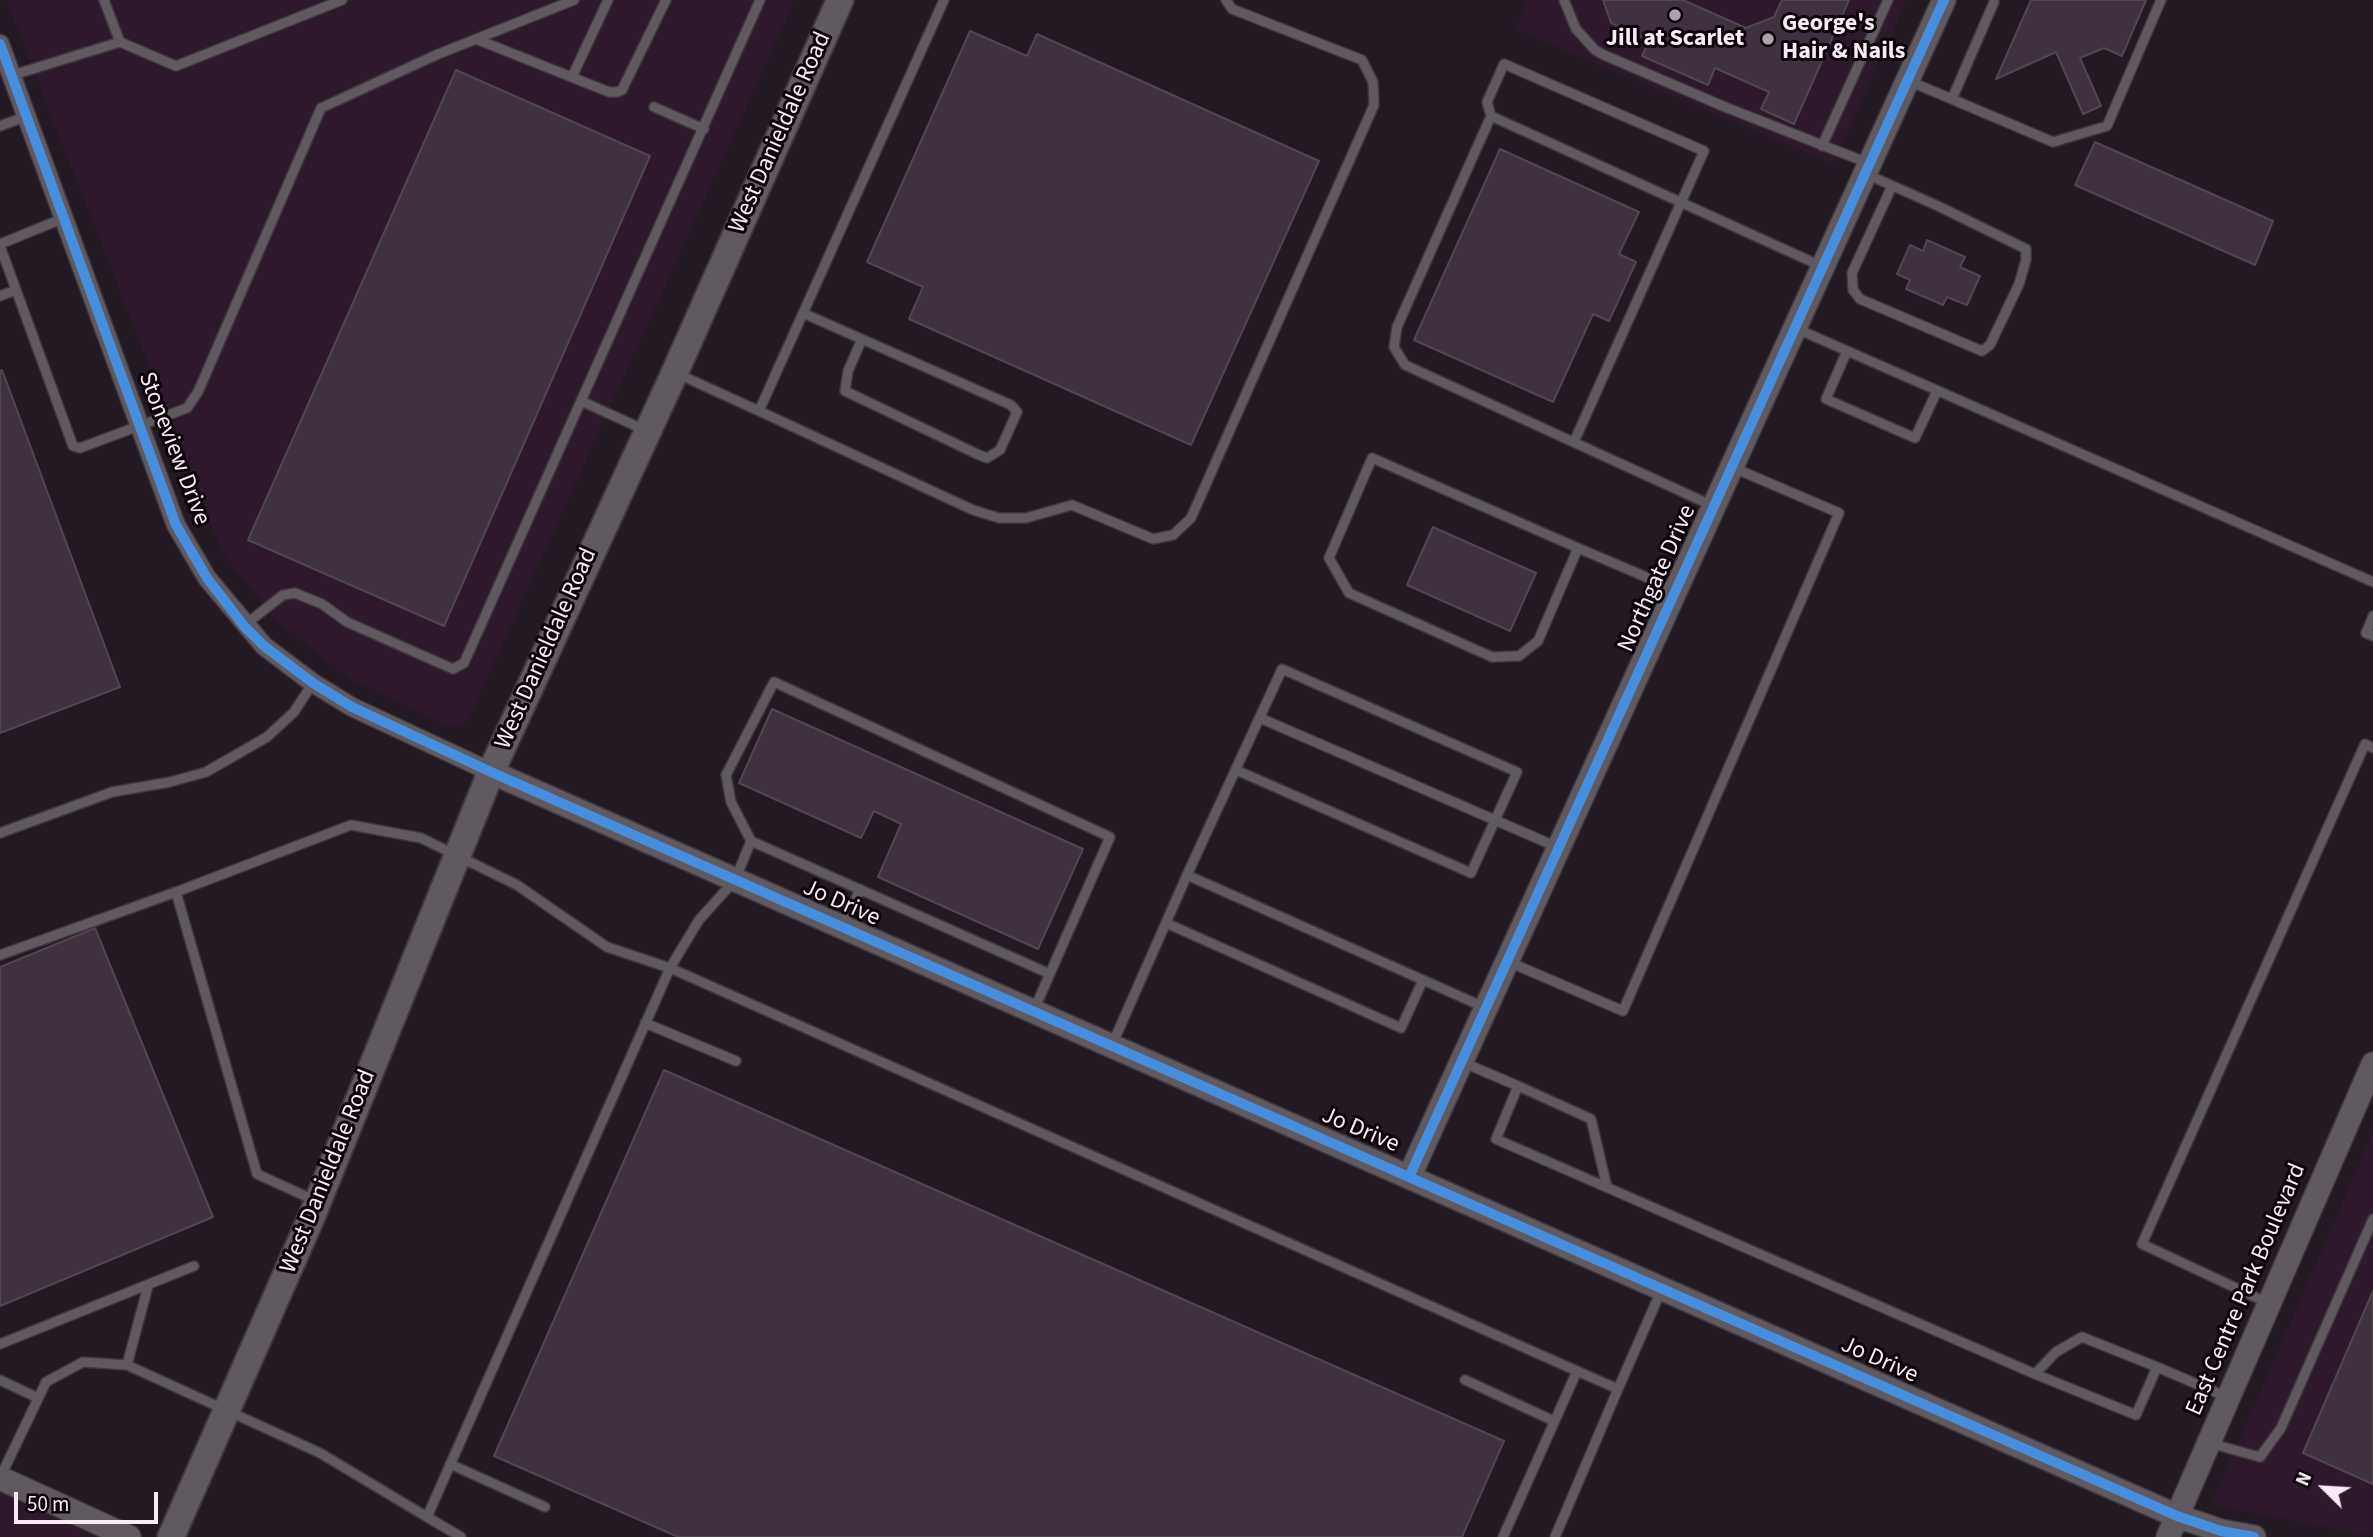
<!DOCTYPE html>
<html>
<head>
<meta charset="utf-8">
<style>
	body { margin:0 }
	#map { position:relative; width:2373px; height:1537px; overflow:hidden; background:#221922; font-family:"Source Sans 3",sans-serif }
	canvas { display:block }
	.north { position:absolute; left:2289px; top:1453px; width:70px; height:70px; -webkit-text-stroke:5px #0b050a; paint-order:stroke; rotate:294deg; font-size:19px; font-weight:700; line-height:28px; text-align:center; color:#f8ebf6 }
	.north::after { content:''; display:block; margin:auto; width:24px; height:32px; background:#f8ebf6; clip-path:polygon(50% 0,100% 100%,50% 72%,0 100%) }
	.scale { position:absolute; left:14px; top:1492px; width:144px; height:32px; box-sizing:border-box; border:4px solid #f8ebf6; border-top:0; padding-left:9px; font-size:21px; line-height:24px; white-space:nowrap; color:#f8ebf6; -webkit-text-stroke:5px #0b050a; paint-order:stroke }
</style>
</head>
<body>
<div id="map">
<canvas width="2373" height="1537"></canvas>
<div class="north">N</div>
<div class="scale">50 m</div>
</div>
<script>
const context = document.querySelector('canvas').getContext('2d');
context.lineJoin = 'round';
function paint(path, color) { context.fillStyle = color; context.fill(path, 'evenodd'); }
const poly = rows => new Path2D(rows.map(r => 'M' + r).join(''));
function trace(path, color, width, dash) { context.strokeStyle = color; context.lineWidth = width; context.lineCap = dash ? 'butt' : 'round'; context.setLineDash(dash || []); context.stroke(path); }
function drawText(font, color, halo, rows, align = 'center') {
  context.font = font + ' "Source Sans 3",sans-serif'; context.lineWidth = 6; context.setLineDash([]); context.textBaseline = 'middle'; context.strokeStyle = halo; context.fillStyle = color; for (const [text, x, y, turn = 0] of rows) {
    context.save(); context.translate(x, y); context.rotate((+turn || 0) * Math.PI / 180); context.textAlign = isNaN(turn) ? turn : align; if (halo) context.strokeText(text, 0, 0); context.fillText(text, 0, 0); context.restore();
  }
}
paint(poly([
	[6,0,795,0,467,722,450,728,347,677,278,622,223,554],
	[1528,0,1907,0,1833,164,1515,29],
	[2373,1133,2373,1536,2211,1505],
	[0,1491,91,1534,93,1537,0,1537]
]), '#2e192c');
const building = poly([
	[1603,0,1683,0,1746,28,1774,17,1782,0,1849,0,1794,124,1761,109,1769,92,1715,68,1708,85,1642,56,1649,40,1611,23,1603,0],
	[2031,0,2146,0,2122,56,2104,48,2080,58,2101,106,2083,114,2056,52,1996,79,2031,0],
	[970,31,1027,56,1037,34,1319,161,1191,445,909,319,923,287,867,262,970,31],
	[456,70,650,156,444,626,248,540,456,70],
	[2095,142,2273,221,2255,265,2075,185,2095,142],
	[1500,149,1639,212,1619,254,1636,262,1609,321,1593,314,1553,402,1414,340,1500,149],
	[1927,240,1965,257,1960,267,1980,276,1967,305,1947,297,1943,305,1906,289,1910,280,1897,274,1910,245,1923,251,1927,240],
	[2,370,120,687,0,733,0,371,2,370],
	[1433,527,1536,573,1510,631,1407,585,1433,527],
	[772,709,1083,849,1038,949,878,877,901,824,874,811,861,838,739,783,772,709],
	[95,928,213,1217,0,1306,0,967,95,928],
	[664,1070,1504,1441,1462,1537,678,1537,494,1456,664,1070],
	[2373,1291,2373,1484,2303,1453,2373,1291]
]);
paint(building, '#403140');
trace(building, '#50474f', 2);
const service = poly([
	[104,0,120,42],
	[1564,0,1576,29,1595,50,1604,55,1725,107,1868,163],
	[476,39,609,92,617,92,622,90,666,0],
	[13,75,120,42,176,66,342,0],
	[572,77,608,0],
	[1909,81,2053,142,2107,126,2161,0],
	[1952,99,1994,2],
	[654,107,704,129],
	[1491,116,1487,102,1504,64,1704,151,1574,442],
	[0,126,27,116],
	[1822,146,1888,0],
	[1866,174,1938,206,2026,249,2026,260,2019,284,1990,345,1982,351,1860,299,1853,290,1852,273,1892,186],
	[0,244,64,218],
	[0,246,73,446,80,448,187,408,198,392,321,108,436,55,574,0],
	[0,296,16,290],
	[805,314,1011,405,1017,412,1000,450,987,458,977,454,845,391,848,371,862,339],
	[1795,328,2373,582],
	[1847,351,1826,399,1915,438,1937,391],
	[676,373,759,411,944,0],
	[581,401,647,431],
	[759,411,973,510,999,518,1026,518,1072,505,1153,539,1173,535,1191,518,1374,105,1373,82,1362,60,1232,9,1226,0],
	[1713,506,1405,365,1394,347,1397,327,1491,116,1821,266],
	[1578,548,1538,641,1519,656,1492,657,1349,593,1329,558,1372,458,1578,548,1674,589],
	[2373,616,2366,633,2373,636],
	[246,624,283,595,295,593,322,604,347,622,453,669,464,663,760,0],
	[1260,718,1557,847],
	[0,833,112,792,170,782,206,772,267,737,294,712,313,683],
	[1187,875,1486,1008],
	[1166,923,1401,1028,1423,980],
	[844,926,860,889],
	[0,955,176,892],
	[1509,962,1623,1011,1839,513,1734,468],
	[1034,1010,1110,837,774,682,726,775,731,802,751,841,1050,974],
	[645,1023,736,1061],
	[1112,1045,1187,875,1282,669,1517,772,1471,873,1236,770],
	[1462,1062,1518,1086],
	[1607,1187,1591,1119,1518,1086,1496,1139,2035,1374],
	[316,1201,257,1174,176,892,351,825,421,838,517,885,607,947,670,968,1577,1371,1503,1537],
	[2268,1303,2142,1244,2365,744,2373,748],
	[0,1344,194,1266],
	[127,1365,148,1286],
	[2157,1367,2136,1415,2035,1374,2056,1352,2082,1337,2157,1367,2227,1397],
	[0,1380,38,1398],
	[1465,1380,1554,1421],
	[1618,1389,1661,1291],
	[2209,1443,2260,1457,2281,1428,2373,1219],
	[450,1464,545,1507],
	[0,1478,46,1382,83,1362,127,1365,320,1453,427,1517,670,968,699,920,735,880,751,841],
	[427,1517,461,1537],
	[1555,1537,1618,1389,1577,1371]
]);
const minor = poly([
	[0,44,176,525,207,578,264,646,313,683,352,707,491,772]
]);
const tertiary = poly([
	[491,772,2177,1516,2221,1531,2254,1537],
	[1410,1175,1944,0],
	[0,1478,129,1537],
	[2168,1537,2373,1064]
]);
const secondary = poly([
	[171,1537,312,1216,491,772,675,372,840,0]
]);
trace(service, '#3e373e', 12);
trace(minor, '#3e373e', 21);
trace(tertiary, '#3e373e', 26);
trace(secondary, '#3e373e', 30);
trace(service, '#615960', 9);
trace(minor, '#615960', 18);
trace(tertiary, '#615960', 23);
trace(secondary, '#615960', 26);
trace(poly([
	[0,44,176,525,207,578,244,626,264,646,313,683,352,707,491,772,2177,1516,2221,1531,2254,1537],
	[1410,1175,1944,0]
]), '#468fdf', 10);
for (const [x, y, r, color] of [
	[1675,15,7,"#ada2ac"],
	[1768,39,7,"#ada2ac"]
]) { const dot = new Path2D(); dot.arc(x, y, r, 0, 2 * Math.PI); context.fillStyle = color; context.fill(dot); trace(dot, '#0b050a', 2.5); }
drawText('bold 24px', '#f8ebf6', '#0b050a', [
	["George's",1782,25],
	["Hair & Nails",1782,53],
	["Jill at Scarlet",1675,40,"center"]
], 'left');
drawText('24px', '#f8ebf6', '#0b050a', [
	["West Danieldale Road",781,133,-66],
	["Stoneview Drive",173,449,69],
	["Northgate Drive",1658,579,-66],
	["West Danieldale Road",547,649,-66],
	["Jo Drive",841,904,24],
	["Jo Drive",1360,1131,23],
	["West Danieldale Road",329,1172,-68],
	["East Centre Park Boulevard",2247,1290,-67],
	["Jo Drive",1879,1361,24]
]);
</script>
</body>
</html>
